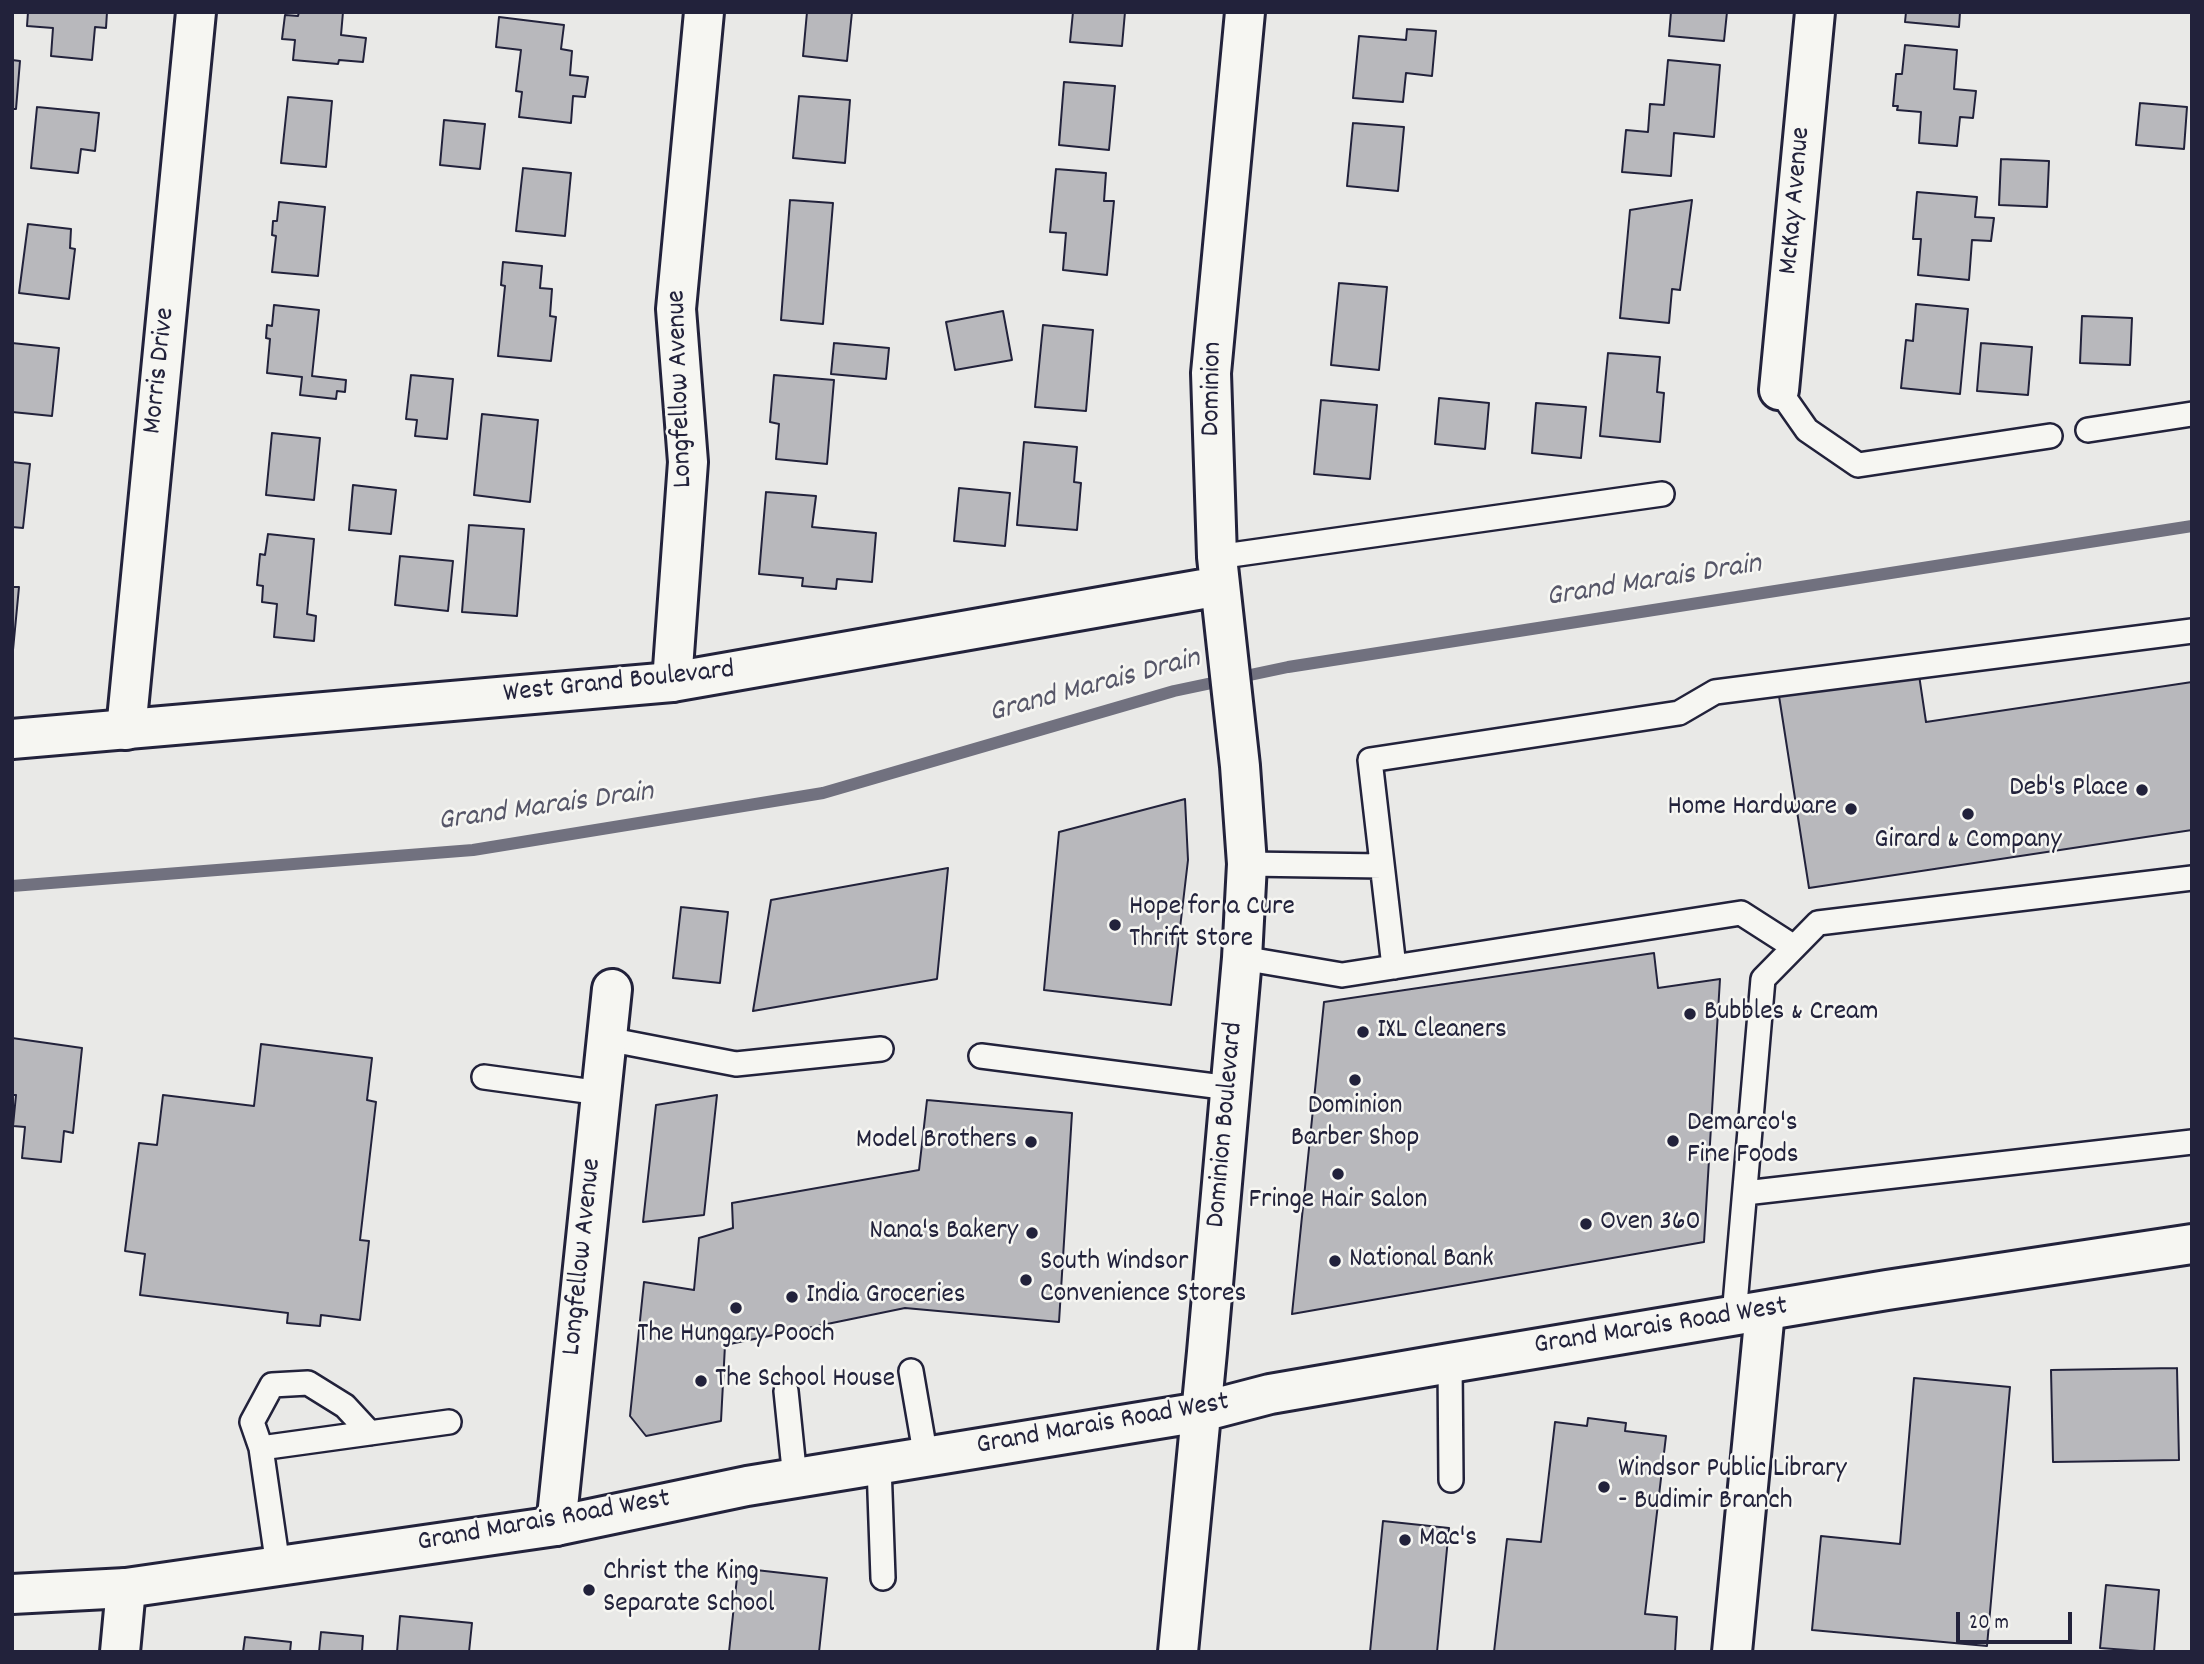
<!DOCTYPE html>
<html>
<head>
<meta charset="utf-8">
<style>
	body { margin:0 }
	#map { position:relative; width:2204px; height:1664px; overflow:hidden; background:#e9e9e7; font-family:Dekko,sans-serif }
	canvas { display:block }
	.frame { position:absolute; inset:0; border:14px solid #22223b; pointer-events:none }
	.scale { position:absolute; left:1956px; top:1612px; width:116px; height:32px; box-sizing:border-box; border:4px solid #22223b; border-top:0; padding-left:9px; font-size:21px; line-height:24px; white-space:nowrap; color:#22223b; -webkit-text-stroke:5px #f6f6f2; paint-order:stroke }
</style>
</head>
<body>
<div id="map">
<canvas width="2204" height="1664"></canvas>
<div class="frame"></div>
<div class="scale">20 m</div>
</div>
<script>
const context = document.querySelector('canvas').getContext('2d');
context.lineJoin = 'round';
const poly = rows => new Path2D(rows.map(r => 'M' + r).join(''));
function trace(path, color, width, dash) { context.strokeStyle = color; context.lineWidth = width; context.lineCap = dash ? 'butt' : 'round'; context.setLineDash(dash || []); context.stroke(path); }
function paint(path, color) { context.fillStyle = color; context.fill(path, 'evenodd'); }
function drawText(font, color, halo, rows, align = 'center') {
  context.font = font + ' Dekko,sans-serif'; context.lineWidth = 5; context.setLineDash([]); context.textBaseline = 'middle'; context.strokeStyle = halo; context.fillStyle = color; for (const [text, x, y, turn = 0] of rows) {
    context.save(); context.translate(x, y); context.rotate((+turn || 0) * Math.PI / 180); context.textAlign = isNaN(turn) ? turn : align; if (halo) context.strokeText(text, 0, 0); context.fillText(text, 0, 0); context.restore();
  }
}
trace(poly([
	[12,886,473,850,823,793,1174,691,1288,667,2192,526]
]), '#71717f', 12);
const building = poly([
	[28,12,107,12,106,28,95,27,92,60,51,56,53,28,27,26,28,12],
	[299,12,343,12,341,35,366,38,363,62,339,60,338,64,293,60,295,40,282,39,285,15,298,16,299,12],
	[807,12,852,12,847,61,803,56,807,12],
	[1073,12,1125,12,1122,46,1070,42,1073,12],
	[1671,12,1727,12,1724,41,1669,36,1671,12],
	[1906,12,1960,12,1959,27,1905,22,1906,12],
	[499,17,564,25,561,49,572,51,570,75,588,77,585,97,573,96,571,123,519,117,522,92,516,91,521,50,496,47,499,17],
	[1407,29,1436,31,1432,76,1406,73,1403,102,1353,98,1359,36,1406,40,1407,29],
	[1905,45,1957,50,1954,89,1976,91,1973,118,1960,117,1957,146,1919,143,1921,112,1897,110,1898,106,1893,106,1896,74,1902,74,1905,45],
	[12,60,20,61,16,109,12,109,12,60],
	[1668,60,1720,65,1714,137,1674,133,1671,176,1622,172,1626,130,1648,132,1650,104,1664,105,1668,60],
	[1064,82,1115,86,1109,150,1059,145,1064,82],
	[799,96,850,100,845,163,793,158,799,96],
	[288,97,332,101,326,167,281,163,288,97],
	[2140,103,2187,107,2184,149,2136,145,2140,103],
	[37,107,99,113,95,151,81,149,78,173,31,168,37,107],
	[444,120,485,124,480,169,440,165,444,120],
	[1353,123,1404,127,1398,191,1347,186,1353,123],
	[2001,159,2049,161,2047,207,1999,205,2001,159],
	[523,168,571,173,565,236,516,231,523,168],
	[1056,169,1106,173,1104,201,1114,201,1107,275,1063,270,1066,233,1050,232,1056,169],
	[1917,192,1977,197,1975,217,1994,218,1991,241,1972,240,1969,280,1918,275,1921,239,1913,239,1917,192],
	[790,200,833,203,823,324,781,320,790,200],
	[1692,200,1680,290,1672,289,1669,323,1620,318,1630,210,1692,200],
	[279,202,325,207,318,276,272,272,276,236,272,235,273,221,277,221,279,202],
	[28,224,71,229,70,248,75,249,69,299,19,293,28,224],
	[503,262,542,266,540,288,552,289,550,316,556,317,551,361,498,356,505,286,501,285,503,262],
	[1339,283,1387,287,1379,370,1331,365,1339,283],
	[1916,304,1968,309,1960,394,1901,388,1906,340,1913,341,1916,304],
	[274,305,319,310,312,376,346,380,345,392,337,391,336,399,300,395,302,377,267,373,270,339,266,338,267,325,272,326,274,305],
	[1003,311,1012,360,955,370,946,322,1003,311],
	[2082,316,2132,318,2130,365,2080,363,2082,316],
	[1043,325,1093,330,1086,411,1035,407,1043,325],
	[12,343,59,348,52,416,12,412,12,343],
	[834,343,889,348,886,379,831,374,834,343],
	[1981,343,2032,347,2028,395,1977,391,1981,343],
	[1608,353,1660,357,1657,392,1664,393,1660,442,1600,436,1608,353],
	[411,375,453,379,447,439,415,436,417,420,406,419,411,375],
	[774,375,834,380,827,464,776,459,779,424,770,422,774,375],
	[1439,398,1489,403,1485,449,1435,444,1439,398],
	[1321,400,1377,405,1370,479,1314,474,1321,400],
	[1536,403,1586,407,1581,458,1532,453,1536,403],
	[482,414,538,420,530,502,474,495,482,414],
	[272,433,320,438,314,500,266,495,272,433],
	[1024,442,1077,447,1074,482,1081,483,1077,530,1017,525,1024,442],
	[12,462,30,464,23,528,12,527,12,462],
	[353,485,396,490,391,534,349,530,353,485],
	[959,488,1010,493,1005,546,954,541,959,488],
	[766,492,816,496,812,527,876,533,872,582,837,579,836,589,802,586,803,578,759,574,766,492],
	[469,525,524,529,517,616,462,612,469,525],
	[268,534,314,539,307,614,316,616,314,641,274,637,277,604,262,602,263,586,257,585,260,554,265,555,268,534],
	[400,556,453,561,448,611,395,605,400,556],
	[12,587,19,587,13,650,12,650,12,587],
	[1919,675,1926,722,2192,682,2192,830,1809,888,1779,696,1919,675],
	[1185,799,1188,860,1171,1005,1044,990,1059,832,1185,799],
	[948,868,937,979,753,1011,771,900,948,868],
	[681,907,728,912,720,983,673,978,681,907],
	[1654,953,1658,988,1720,979,1704,1242,1292,1314,1324,1002,1654,953],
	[12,1038,82,1048,73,1133,64,1131,61,1162,22,1158,25,1127,13,1126,16,1095,12,1095,12,1038],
	[261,1044,372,1058,367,1100,376,1102,360,1240,369,1241,360,1320,321,1315,320,1326,287,1323,288,1313,140,1295,145,1254,125,1251,139,1143,157,1145,163,1095,254,1106,261,1044],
	[717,1095,704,1215,643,1222,656,1105,717,1095],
	[927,1100,1072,1113,1059,1322,905,1308,725,1345,721,1421,646,1436,630,1416,644,1282,694,1290,699,1238,733,1228,732,1203,919,1170,927,1100],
	[2177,1368,2179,1460,2053,1462,2051,1370,2177,1368],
	[1914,1378,2010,1387,1987,1646,1812,1630,1821,1536,1900,1544,1914,1378],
	[1588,1418,1626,1423,1625,1431,1666,1436,1645,1614,1677,1617,1675,1652,1494,1652,1507,1539,1541,1542,1555,1422,1587,1426,1588,1418],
	[1383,1521,1449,1528,1437,1652,1370,1652,1383,1521],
	[738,1568,827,1578,819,1652,729,1652,738,1568],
	[2106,1585,2159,1590,2154,1652,2100,1648,2106,1585],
	[400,1616,472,1623,469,1652,397,1652,400,1616],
	[321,1632,363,1636,362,1652,319,1652,321,1632],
	[245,1637,291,1642,290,1652,243,1652,245,1637]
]);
paint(building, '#b8b8bc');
trace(building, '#22223b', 2);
const lane = poly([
	[1779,390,1807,430,1858,465,2050,436],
	[2088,430,2192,414],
	[1217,557,1662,494],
	[1247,864,1382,866],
	[1242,958,1342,975,1741,913,1794,947],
	[1394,967,1370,760,1679,713,1715,692,2192,631],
	[607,1039,736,1064,881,1049],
	[981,1056,1230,1088],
	[484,1077,601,1093],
	[1745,1193,2192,1142],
	[1734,1316,1763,979,1818,923,2192,878],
	[1450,1363,1451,1480],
	[911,1371,926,1458],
	[786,1391,795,1479],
	[261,1448,252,1422,272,1385,308,1383,345,1406,370,1433],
	[879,1465,883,1578],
	[278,1566,261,1448,449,1422]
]);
const street = poly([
	[1779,390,1815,12],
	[672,682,688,462,676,309,704,12],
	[126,730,196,12],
	[556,1526,612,989],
	[120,1652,126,1588],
	[1732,1652,1765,1311]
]);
const secondary = poly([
	[12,739,672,682,1220,586],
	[12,1594,126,1588,556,1526,747,1486,1201,1412,1270,1394,1450,1363,1887,1290,2192,1244],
	[1178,1652,1207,1352,1242,958,1247,864,1240,766,1217,557,1211,373,1245,12]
]);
trace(lane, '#22223b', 28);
trace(street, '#22223b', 44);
trace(secondary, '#22223b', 44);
trace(lane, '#f6f6f2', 23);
trace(street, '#f6f6f2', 38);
trace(secondary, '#f6f6f2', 38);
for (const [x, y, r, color] of [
	[2142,790,7,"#22223b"],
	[1851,809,7,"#22223b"],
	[1968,814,7,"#22223b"],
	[1115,925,7,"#22223b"],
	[1690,1014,7,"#22223b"],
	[1363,1032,7,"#22223b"],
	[1355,1080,7,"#22223b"],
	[1673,1141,7,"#22223b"],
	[1031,1142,7,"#22223b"],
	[1338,1174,7,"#22223b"],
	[1586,1224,7,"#22223b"],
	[1032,1233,7,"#22223b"],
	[1335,1261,7,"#22223b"],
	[1026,1280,7,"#22223b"],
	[792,1297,7,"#22223b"],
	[736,1308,7,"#22223b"],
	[701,1381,7,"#22223b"],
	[1604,1487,7,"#22223b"],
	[1405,1540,7,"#22223b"],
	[589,1590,7,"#22223b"]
]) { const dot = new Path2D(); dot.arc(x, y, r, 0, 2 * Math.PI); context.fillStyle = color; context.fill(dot); trace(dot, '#f6f6f2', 2.5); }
drawText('28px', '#22223b', '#f6f6f2', [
	["McKay Avenue",1797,201,-85],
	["Morris Drive",161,371,-84],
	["Longfellow Avenue",682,389,-92],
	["Dominion",1214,389,-89],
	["West Grand Boulevard",619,684,-6],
	["Dominion Boulevard",1227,1125,-85],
	["Longfellow Avenue",584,1257,-84],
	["Grand Marais Road West",1661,1328,-9],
	["Grand Marais Road West",1103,1426,-10],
	["Grand Marais Road West",544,1523,-10]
]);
drawText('28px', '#22223b', '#f6f6f2', [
	["Deb's Place",2128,790,"right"],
	["Home Hardware",1837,809,"right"],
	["Girard & Company",1968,842,"center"],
	["Hope for a Cure",1129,909],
	["Thrift Store",1129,941],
	["Bubbles & Cream",1704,1014],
	["IXL Cleaners",1377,1032],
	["Dominion",1355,1108,"center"],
	["Barber Shop",1355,1140,"center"],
	["Demarco's",1687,1125],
	["Fine Foods",1687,1157],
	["Model Brothers",1017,1142,"right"],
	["Fringe Hair Salon",1338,1202,"center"],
	["Oven 360",1600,1224],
	["Nana's Bakery",1018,1233,"right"],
	["National Bank",1349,1261],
	["South Windsor",1040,1264],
	["Convenience Stores",1040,1296],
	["India Groceries",806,1297],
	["The Hungary Pooch",736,1336,"center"],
	["The School House",715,1381],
	["Windsor Public Library",1618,1471],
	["- Budimir Branch",1618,1503],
	["Mac's",1419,1540],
	["Christ the King",603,1574],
	["Separate School",603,1606]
], 'left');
drawText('italic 30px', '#565668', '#f6f6f2', [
	["Grand Marais Drain",1654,583,-9],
	["Grand Marais Drain",1095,688,-15],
	["Grand Marais Drain",546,809,-8]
]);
</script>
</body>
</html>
